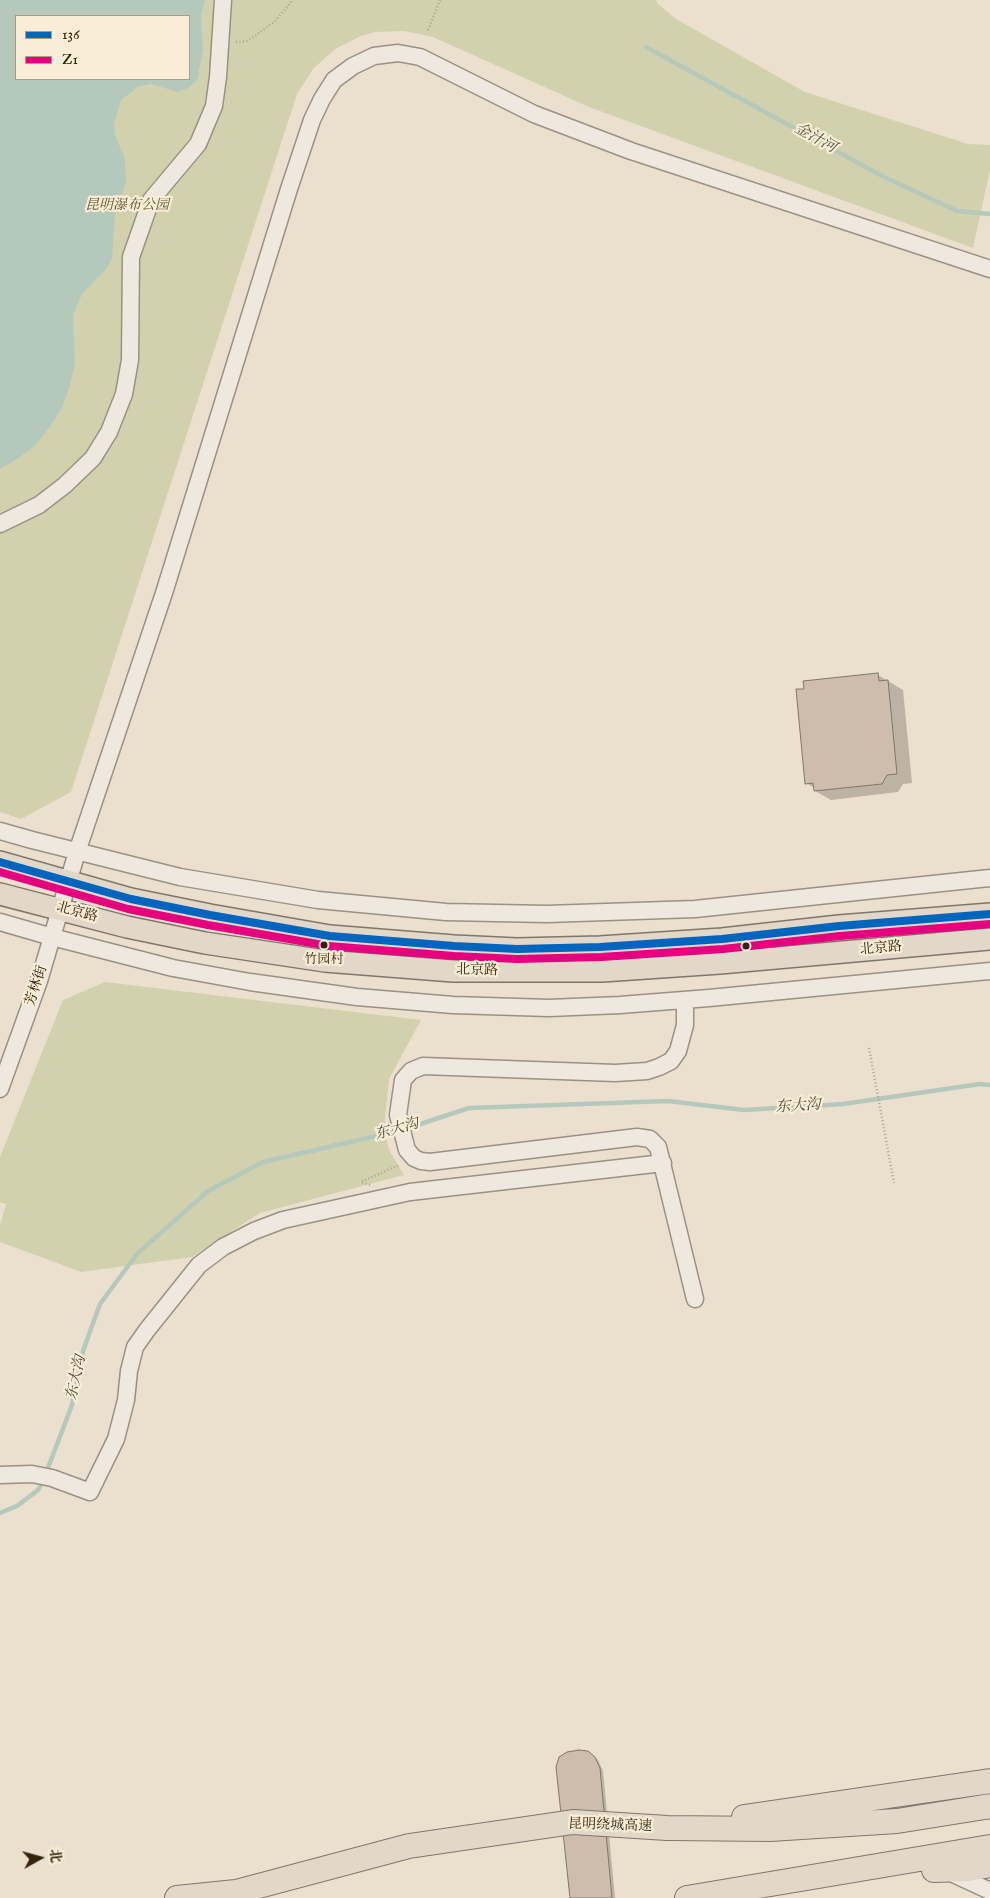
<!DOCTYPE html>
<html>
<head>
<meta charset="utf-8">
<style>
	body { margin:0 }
	#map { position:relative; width:990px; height:1898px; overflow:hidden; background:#ebe0ce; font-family:"IM FELL English","Noto Serif SC",serif }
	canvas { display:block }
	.legend { position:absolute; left:15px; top:15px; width:175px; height:65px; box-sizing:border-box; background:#faedd7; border:1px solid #ab9c85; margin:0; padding:6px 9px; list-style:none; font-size:15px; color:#352309 }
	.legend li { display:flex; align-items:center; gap:10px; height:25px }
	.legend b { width:25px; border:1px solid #ab9c85 }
	.north { position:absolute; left:15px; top:1833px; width:50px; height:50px; -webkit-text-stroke:4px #faedd7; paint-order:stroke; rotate:83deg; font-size:14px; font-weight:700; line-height:20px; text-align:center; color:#352309 }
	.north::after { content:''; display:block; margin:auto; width:18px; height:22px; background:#352309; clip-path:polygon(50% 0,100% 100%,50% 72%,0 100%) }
</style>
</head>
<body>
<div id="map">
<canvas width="990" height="1898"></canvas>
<ul class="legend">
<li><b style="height:6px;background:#0065bd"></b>136</li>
<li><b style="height:6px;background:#e5007d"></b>Z1</li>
</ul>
<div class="north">北</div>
</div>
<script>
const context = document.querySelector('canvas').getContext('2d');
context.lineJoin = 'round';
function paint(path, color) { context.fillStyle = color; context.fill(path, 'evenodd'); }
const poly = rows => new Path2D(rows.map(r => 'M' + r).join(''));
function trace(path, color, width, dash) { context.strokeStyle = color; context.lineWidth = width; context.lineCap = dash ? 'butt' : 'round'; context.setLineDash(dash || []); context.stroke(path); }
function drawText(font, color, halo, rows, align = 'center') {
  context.font = font + ' "IM FELL English","Noto Serif SC",serif'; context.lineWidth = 4.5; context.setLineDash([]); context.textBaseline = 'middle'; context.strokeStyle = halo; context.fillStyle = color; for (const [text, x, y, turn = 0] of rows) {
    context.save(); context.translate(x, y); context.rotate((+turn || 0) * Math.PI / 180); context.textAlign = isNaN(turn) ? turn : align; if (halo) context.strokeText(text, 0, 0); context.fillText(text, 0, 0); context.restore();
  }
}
paint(poly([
	[0,0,656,0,658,4,676,19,805,92,968,144,990,145,990,170,973,248,589,107,433,37,404,31,375,32,361,36,335,49,313,69,297,94,71,792,21,819,0,812],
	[16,16,189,16,189,79,16,79],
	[105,982,421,1020,389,1079,384,1129,389,1150,404,1175,260,1213,192,1257,81,1272,0,1242,0,1225,6,1204,0,1202,0,1157,63,1000]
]), '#d2d1ae');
paint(poly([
	[0,0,205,0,201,15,203,50,197,80,188,88,178,92,151,84,139,86,121,100,114,124,115,135,125,159,126,182,115,215,112,258,107,268,82,294,73,315,75,363,70,385,62,408,49,428,35,446,17,459,0,469],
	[16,16,189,16,189,79,16,79]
]), '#b4c8bc');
paint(poly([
	[878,675,903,690,912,783,903,784,898,792,831,800,815,791,815,788,806,783,805,690],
	[592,1755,598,1760,603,1771,615,1898,571,1898]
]), '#0003');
trace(poly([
	[646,47,884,177,957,211,990,214],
	[405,1129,469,1108,668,1101,744,1110,843,1104,980,1084,990,1085],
	[46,1473,72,1405,83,1351,100,1304,137,1254,208,1191,263,1162,398,1131],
	[0,1513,17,1506,38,1490,43,1480]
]), '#b4c8bc', 4.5);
const building = poly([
	[878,673,879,681,888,680,897,774,887,775,882,784,814,791,813,783,805,784,796,689,804,689,803,681,878,673],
	[579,1750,588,1751,595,1757,600,1768,612,1898,570,1898,556,1767,559,1757,567,1752,579,1750]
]);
paint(building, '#cebdac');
trace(building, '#7f7669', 1);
const minor = poly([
	[0,524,39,505,65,485,93,458,109,432,124,394,130,360,131,257,151,200,198,144,214,106,218,77,223,0],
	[0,831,32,840,180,877,318,900,446,912,547,914,695,909,990,878],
	[0,922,52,937,173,968,250,982,357,997,453,1005,549,1008,620,1005,709,998,990,971],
	[685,1000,685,1025,678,1051,671,1061,659,1067,647,1071,615,1073,423,1066,411,1071,403,1080,398,1115,407,1150,414,1158,421,1161,430,1162,637,1137,650,1139,658,1147,695,1299],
	[0,1089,39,981,77,852,164,593,289,189,312,120,322,99,334,80,353,66,374,56,398,53,420,57,534,114,631,151,990,269],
	[0,1475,32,1474,52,1478,90,1492,116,1439,126,1400,129,1371,135,1347,147,1330,199,1265,223,1247,254,1231,283,1220,410,1192,663,1163],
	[949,1872,990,1891]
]);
const major = poly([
	[0,862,131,899,210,915,330,936,454,946,517,949,600,947,722,939,839,926,990,914],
	[0,894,127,927,205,943,325,961,453,971,602,971,720,963,990,939]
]);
const highway = poly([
	[744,1817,990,1781],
	[934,1870,968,1869,990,1865],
	[177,1898,236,1892,409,1846,573,1822,667,1828,770,1829,897,1821,990,1806],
	[687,1898,990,1847]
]);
trace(minor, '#9a9183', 19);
trace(major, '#7f7669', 24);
trace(highway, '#7f7669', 26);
trace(poly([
	[428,30,440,0],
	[236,42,248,41,275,21,293,0],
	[869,1048,894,1183],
	[370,1185,361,1182,399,1165]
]), '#aaa49a', 2.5, [1, 2.5]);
trace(minor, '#eee8df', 16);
trace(major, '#e2d8ca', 21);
trace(highway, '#e2d8ca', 24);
trace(poly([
	[0,862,131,899,210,915,330,936,454,946,517,949,600,947,722,939,839,926,990,914]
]), '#0065bd', 8);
trace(poly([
	[0,872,128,909,208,925,329,946,454,956,517,959,601,957,723,949,840,936,990,924]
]), '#e5007d', 8);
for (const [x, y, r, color] of [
	[324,945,4.5,"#352309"],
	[746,946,4.5,"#352309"]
]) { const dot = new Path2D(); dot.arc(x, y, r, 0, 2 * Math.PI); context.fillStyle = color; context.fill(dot); trace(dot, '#faedd7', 2); }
drawText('13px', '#352309', '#faedd7', [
	["竹园村",324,960]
]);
drawText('italic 14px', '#5e5332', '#faedd7', [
	["昆明瀑布公园",127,206]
]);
drawText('14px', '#352309', '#faedd7', [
	["北京路",77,913,15],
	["北京路",881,949,-5],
	["北京路",477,971,1],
	["芳林街",37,986,-72],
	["昆明绕城高速",610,1826,2]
]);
drawText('italic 15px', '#54523d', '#faedd7', [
	["金汁河",815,139,29],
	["东大沟",798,1107,-4],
	["东大沟",397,1130,-16],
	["东大沟",77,1378,-78]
]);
</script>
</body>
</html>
